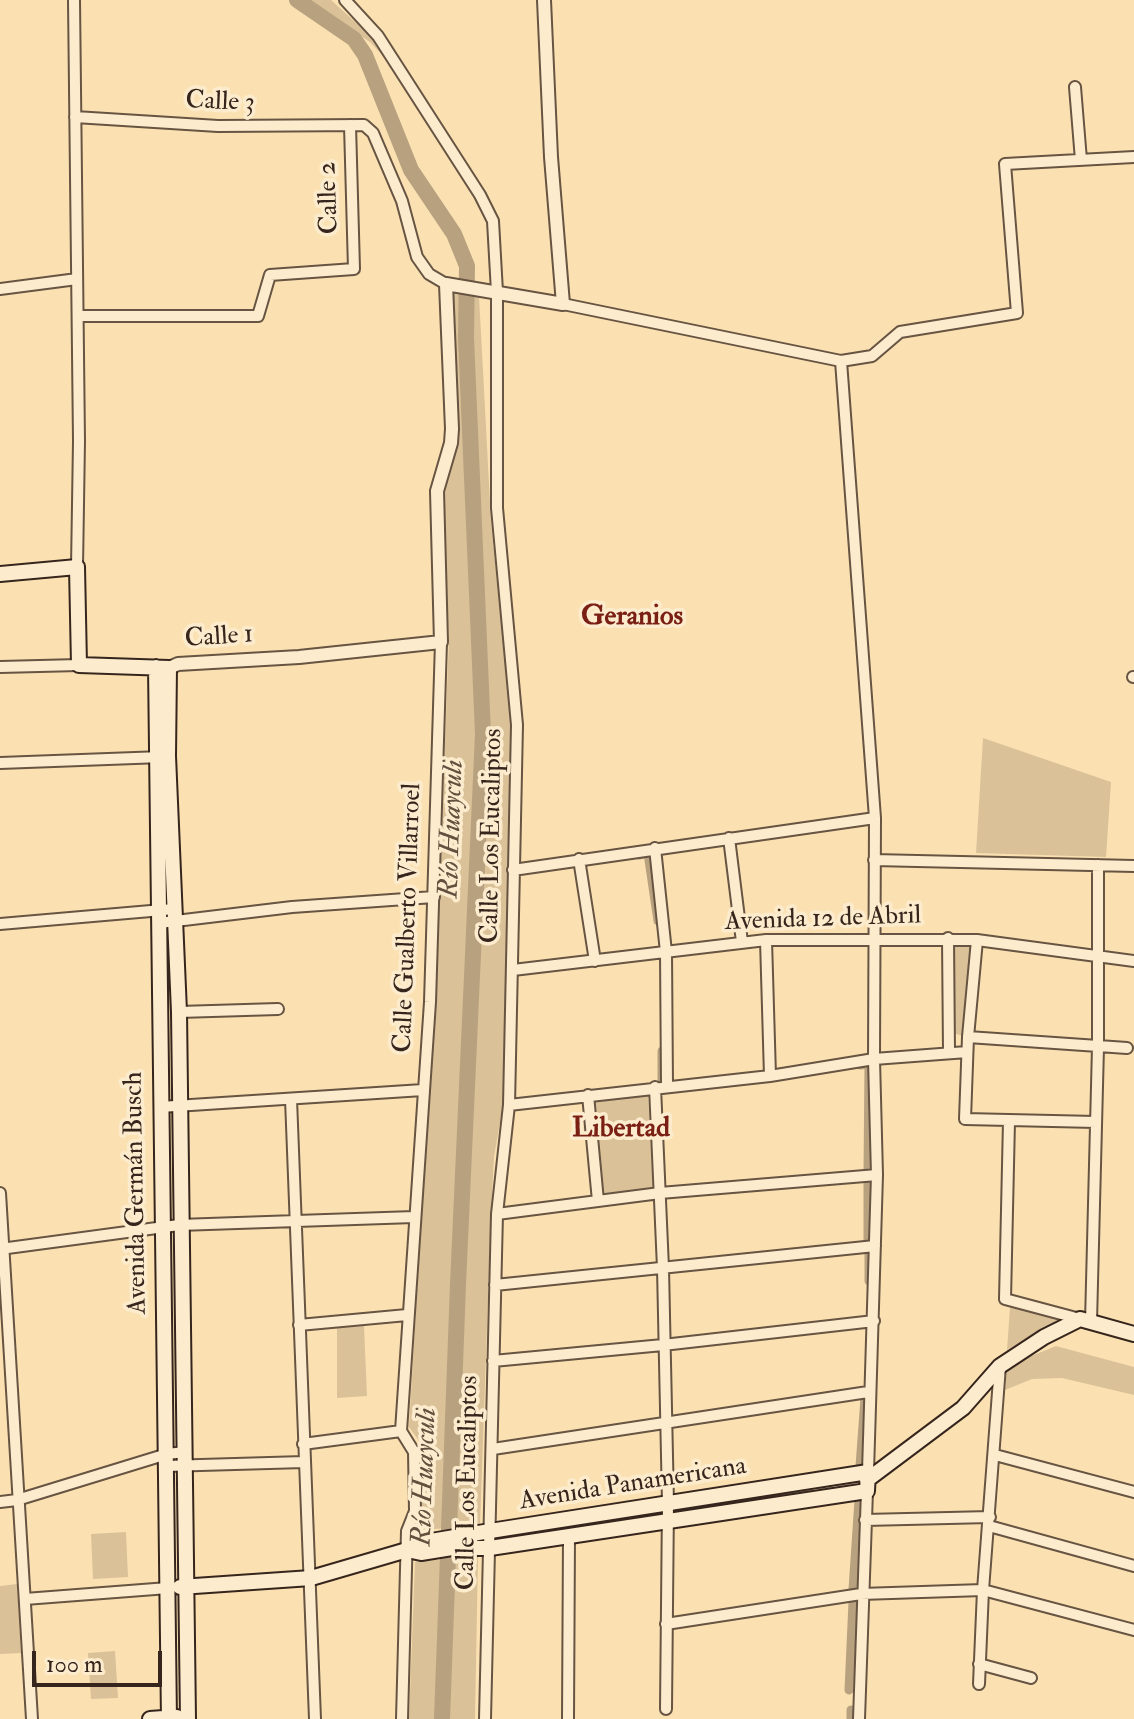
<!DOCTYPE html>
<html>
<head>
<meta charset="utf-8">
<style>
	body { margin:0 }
	#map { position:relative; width:1134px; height:1719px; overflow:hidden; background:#fbe1b2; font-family:"IM FELL Double Pica",serif }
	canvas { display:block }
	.scale { position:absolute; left:32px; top:1651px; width:130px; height:36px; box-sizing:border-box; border:4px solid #36251c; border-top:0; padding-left:10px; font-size:24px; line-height:28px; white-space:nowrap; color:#36251c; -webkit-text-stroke:6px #fceccd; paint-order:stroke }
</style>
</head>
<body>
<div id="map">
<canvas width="1134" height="1719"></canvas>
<div class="scale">100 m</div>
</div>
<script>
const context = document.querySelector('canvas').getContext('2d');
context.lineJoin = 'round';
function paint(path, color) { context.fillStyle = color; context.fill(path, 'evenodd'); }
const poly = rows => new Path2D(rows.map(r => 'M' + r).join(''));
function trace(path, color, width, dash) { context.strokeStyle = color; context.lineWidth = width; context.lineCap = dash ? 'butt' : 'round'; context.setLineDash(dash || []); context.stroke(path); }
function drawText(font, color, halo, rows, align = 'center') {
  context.font = font + ' "IM FELL Double Pica",serif'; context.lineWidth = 7; context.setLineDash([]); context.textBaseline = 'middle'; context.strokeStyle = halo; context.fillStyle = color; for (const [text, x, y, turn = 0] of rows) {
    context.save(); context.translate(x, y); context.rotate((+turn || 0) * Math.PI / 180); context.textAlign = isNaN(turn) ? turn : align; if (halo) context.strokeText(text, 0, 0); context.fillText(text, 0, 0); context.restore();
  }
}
paint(poly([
	[307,0,331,0,373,38,385,58,370,42],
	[453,292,479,296,491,521,511,723,503,1105,494,1157,491,1214,480,1526,419,1530,424,1448,409,1427,436,974,449,638,439,485,456,450],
	[983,738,1111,782,1106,857,976,853],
	[954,947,970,947,972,950,963,1036,953,1033],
	[648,1095,653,1187,603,1194,595,1102],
	[1010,1307,1060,1320,1007,1350],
	[337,1326,364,1326,367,1396,337,1398],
	[1056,1346,1134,1367,1134,1395,1062,1378,1032,1379,1005,1390,1007,1366],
	[126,1532,128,1577,93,1579,91,1534],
	[478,1556,475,1719,409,1719,415,1562],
	[17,1584,21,1653,0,1654,0,1586],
	[115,1651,118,1698,91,1699,88,1653]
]), '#dac198');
trace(poly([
	[639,855,648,853,658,921],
	[662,1051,662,1082],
	[860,1065,869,1064,868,1171],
	[868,1243,868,1180],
	[869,1252,869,1281],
	[860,1466,865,1398],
	[853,1589,859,1500],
	[849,1690,853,1602],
	[851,1719,851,1710]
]), '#b8a17f', 9);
trace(poly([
	[297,0,354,39,365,55,411,170,454,234,467,266,466,338,483,734,458,1284,442,1719]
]), '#b8a17f', 16);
const minor = poly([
	[74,0,79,441,77,567],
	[345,0,378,36,480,195,493,221,497,292,497,508,517,725,509,1105,497,1214,485,1719],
	[1075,87,1081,160],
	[75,117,218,126,364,125,373,133,402,201,417,257,429,274,446,284],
	[0,289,77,279],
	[563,304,841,361,872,356,900,332,1017,313,1005,164,1134,157],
	[79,316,258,316,270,275,354,269,350,125],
	[841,361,875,818,874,1059,877,1175,868,1472],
	[0,667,79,665],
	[1133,677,1134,677],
	[0,763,162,757],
	[729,838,742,942],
	[655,848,666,952,667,1086],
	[579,859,595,961],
	[874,860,1134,866],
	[513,870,875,818],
	[159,923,292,907,434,897],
	[0,924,174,909],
	[948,938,949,1052],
	[766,940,770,1076],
	[977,940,968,1037,965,1119,1096,1122],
	[513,970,766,940,977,940,1134,961],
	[179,1012,278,1009],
	[968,1037,1127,1048],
	[655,1087,663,1268,668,1503,666,1709],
	[588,1095,598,1201],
	[291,1099,315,1719],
	[509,1105,770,1076,874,1059,967,1052],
	[160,1107,423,1090],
	[1009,1121,1005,1299,1080,1319],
	[0,1193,32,1719],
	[497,1214,660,1193,877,1175],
	[0,1249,179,1225,414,1217],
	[495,1285,875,1246],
	[1091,1322,1098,1047,1098,865],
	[299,1325,407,1315],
	[493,1361,663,1345,874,1321],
	[303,1444,401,1431],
	[493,1449,868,1392],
	[995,1455,1134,1492],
	[166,1466,304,1462],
	[0,1502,17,1500,167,1454,185,1452],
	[865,1520,990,1517],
	[989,1526,1134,1566],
	[25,1599,168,1588],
	[666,1624,861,1594,983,1590,1134,1630],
	[979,1664,1031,1678],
	[979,1684,983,1590,1000,1366],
	[402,1719,407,1531,415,1511,414,1452,401,1431,430,1002,441,642],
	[568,1719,569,1536],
	[859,1719,867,1491]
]);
const tertiary = poly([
	[169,668,178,664,299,657,441,642,437,491,451,443,452,429,446,284,563,304,551,157,544,0]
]);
const secondary = poly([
	[0,574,77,567,79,665,169,668,168,756,179,1012,188,1719],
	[156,667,169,1719],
	[868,1472,867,1491,490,1548,452,1548,421,1553,407,1550,431,1541,490,1531,868,1472],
	[867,1480,963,1408,1000,1366,1044,1337,1080,1319,1134,1334],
	[180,1587,311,1578,407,1550],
	[150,1719,177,1717]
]);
trace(minor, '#675442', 14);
trace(tertiary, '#675442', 16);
trace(secondary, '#36251c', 18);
trace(minor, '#fceccd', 10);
trace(tertiary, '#fceccd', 12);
trace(secondary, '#fceccd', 14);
drawText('26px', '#36251c', '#fceccd', [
	["Calle 3",220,103,2],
	["Calle 2",330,198,-92],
	["Calle 1",219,638,-4],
	["Calle Los Eucaliptos",493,836,-89],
	["Calle Gualberto Villarroel",409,918,-88],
	["Avenida 12 de Abril",823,920,-2],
	["Avenida Germán Busch",137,1193,-91],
	["Calle Los Eucaliptos",469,1483,-89],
	["Avenida Panamericana",633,1485,-9]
]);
drawText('bold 28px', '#7a1f14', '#fceccd', [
	["Geranios",632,618],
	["Libertad",621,1130]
]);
drawText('italic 28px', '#64503f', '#fceccd', [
	["Río Huayculi",453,829,-88],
	["Río Huayculi",426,1477,-88]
]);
</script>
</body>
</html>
